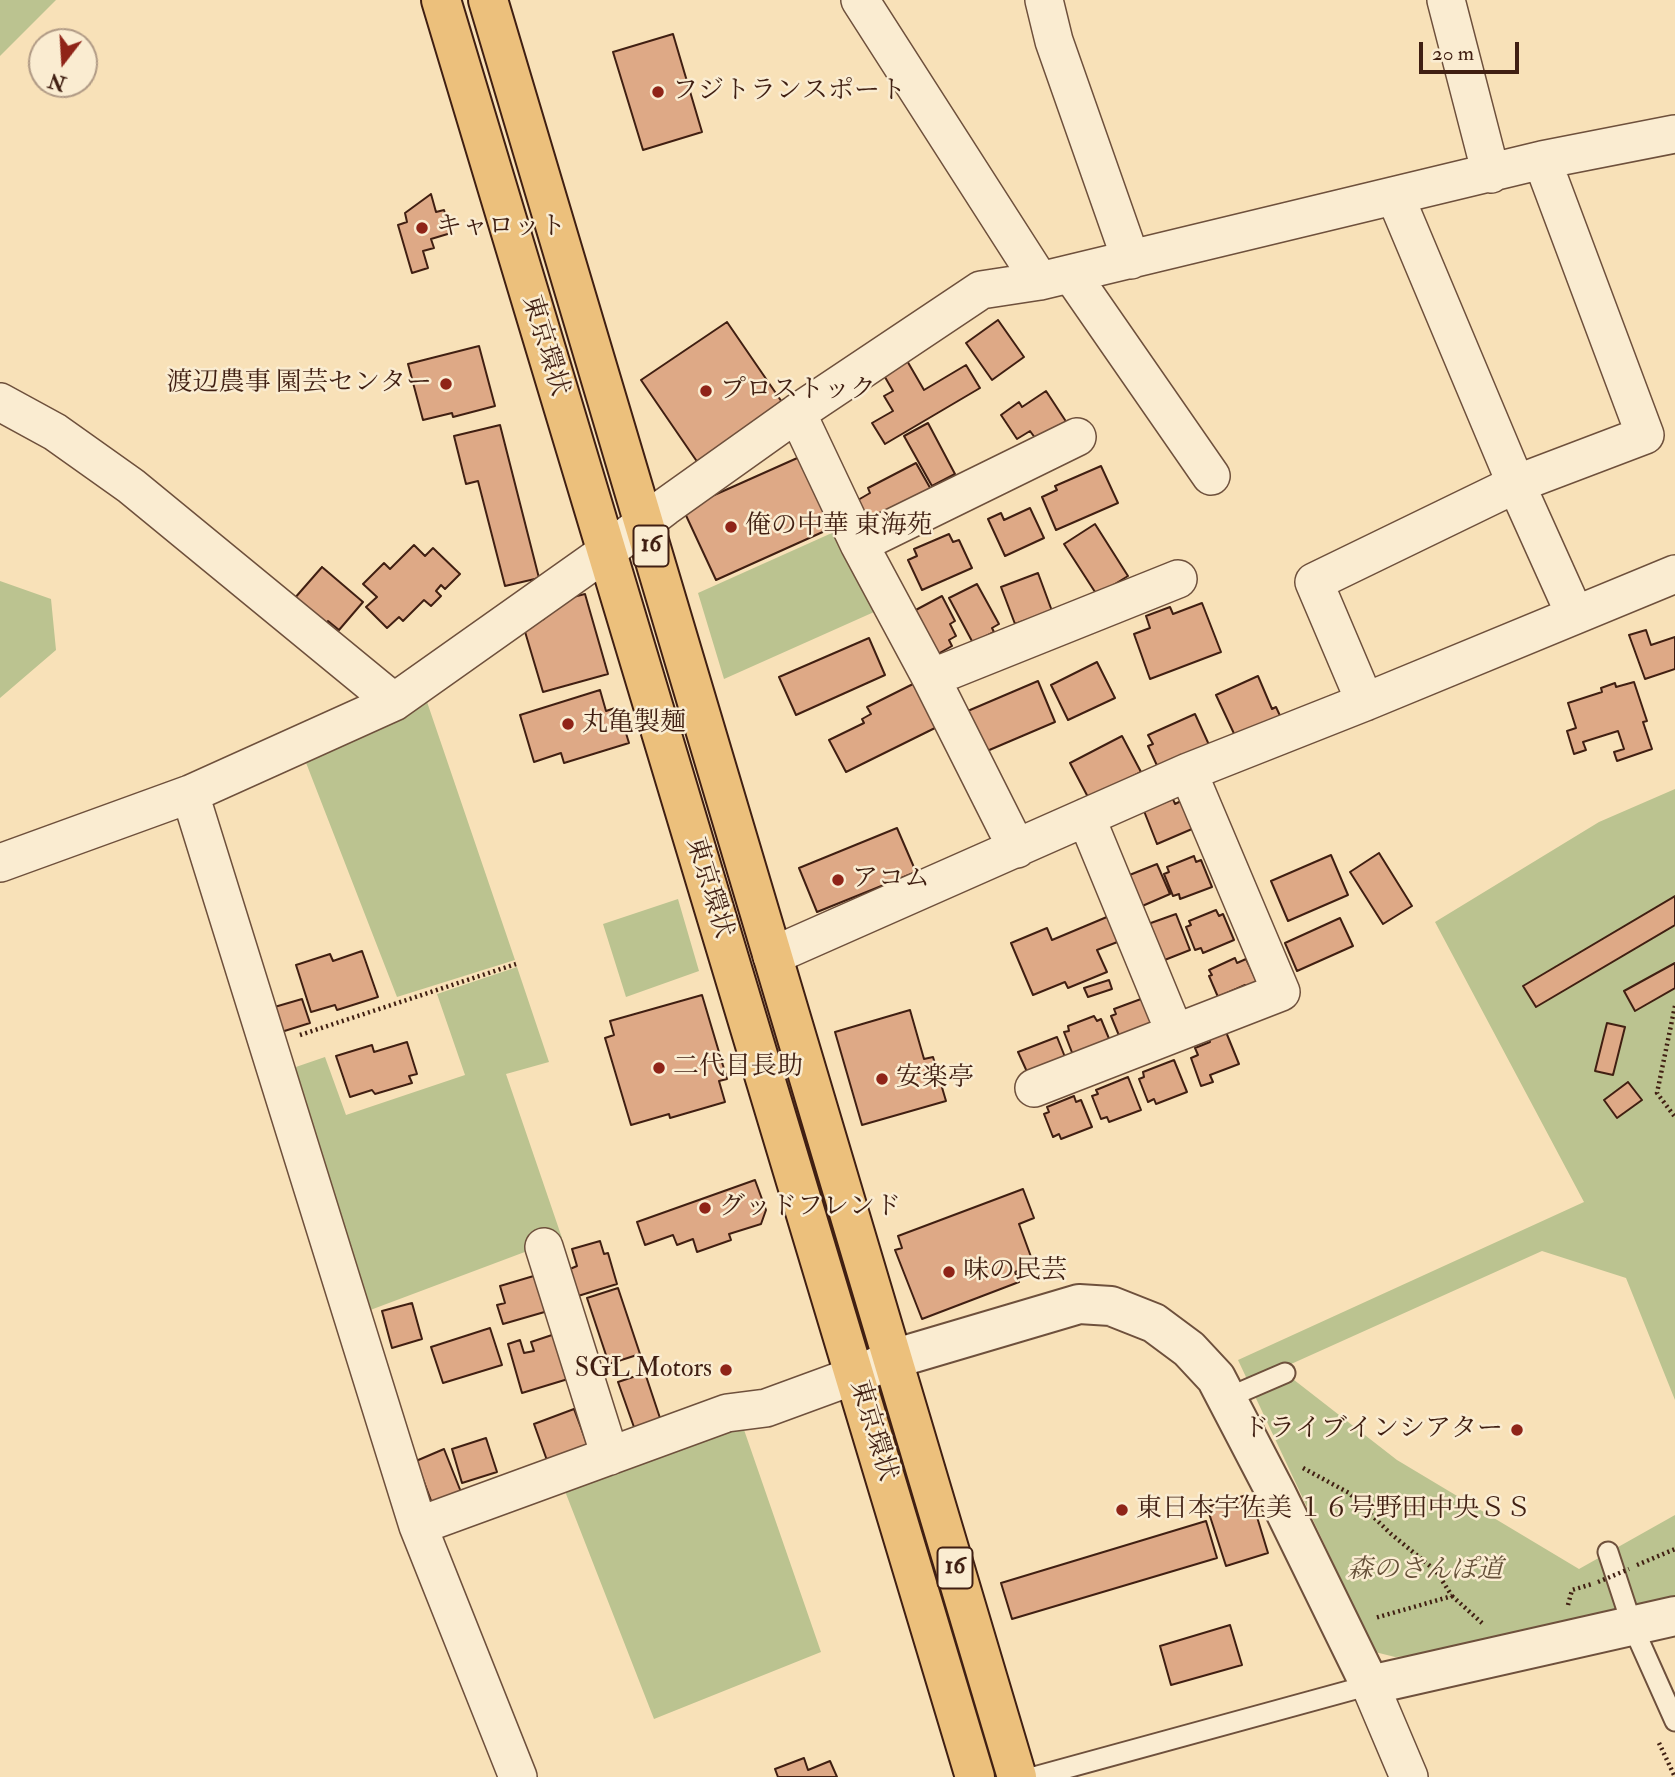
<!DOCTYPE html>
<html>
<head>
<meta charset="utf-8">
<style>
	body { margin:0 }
	#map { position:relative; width:1675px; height:1777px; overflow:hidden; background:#f8e1b8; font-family:"IM FELL Double Pica",serif }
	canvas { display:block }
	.north { position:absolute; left:28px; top:28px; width:70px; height:70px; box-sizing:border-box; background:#faecd1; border:2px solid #b09a85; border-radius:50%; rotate:197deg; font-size:19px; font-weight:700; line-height:28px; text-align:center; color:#401f12 }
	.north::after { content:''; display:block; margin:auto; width:24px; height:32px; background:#8f2418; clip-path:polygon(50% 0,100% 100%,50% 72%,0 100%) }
	.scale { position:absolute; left:1419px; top:42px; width:100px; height:32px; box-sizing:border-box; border:4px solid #401f12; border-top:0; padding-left:9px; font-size:21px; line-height:24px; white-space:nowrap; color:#401f12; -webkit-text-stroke:5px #faecd1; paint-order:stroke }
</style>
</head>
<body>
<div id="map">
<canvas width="1675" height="1777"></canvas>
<div class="north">N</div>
<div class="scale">20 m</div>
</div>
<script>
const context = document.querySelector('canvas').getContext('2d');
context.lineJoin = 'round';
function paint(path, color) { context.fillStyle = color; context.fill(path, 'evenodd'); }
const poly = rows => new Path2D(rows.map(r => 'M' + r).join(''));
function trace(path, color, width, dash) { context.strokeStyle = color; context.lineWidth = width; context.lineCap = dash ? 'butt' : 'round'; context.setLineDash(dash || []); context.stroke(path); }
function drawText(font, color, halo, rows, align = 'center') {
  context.font = font + ' "IM FELL Double Pica","Noto Serif JP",serif'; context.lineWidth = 5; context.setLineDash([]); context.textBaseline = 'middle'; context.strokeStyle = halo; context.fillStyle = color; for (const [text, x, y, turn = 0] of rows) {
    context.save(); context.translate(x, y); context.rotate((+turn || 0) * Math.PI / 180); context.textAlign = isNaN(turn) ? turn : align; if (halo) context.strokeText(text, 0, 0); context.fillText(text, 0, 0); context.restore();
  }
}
paint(poly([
	[0,0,56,0,0,56],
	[843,528,883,608,724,679,698,593],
	[0,581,51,599,56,650,0,698],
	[425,696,515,960,397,997,303,755],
	[1675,789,1675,1400,1626,1278,1542,1251,1280,1369,1397,1460,1579,1569,1675,1515,1675,1602,1409,1656,1395,1657,1375,1652,1238,1360,1584,1202,1435,922,1599,822],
	[678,899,699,971,626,997,603,924],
	[517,967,549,1062,506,1074,562,1238,365,1312,290,1069,325,1057,346,1115,465,1075,437,994],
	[742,1424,821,1652,654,1719,561,1481]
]), '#bbc390');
const building = poly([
	[673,34,702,132,643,150,613,52,673,34],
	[431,194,436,212,444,210,451,233,431,239,434,248,423,251,428,268,412,273,398,225,407,222,405,213,431,194],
	[998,320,1024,357,992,380,966,343,998,320],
	[727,322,784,405,698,463,641,380,727,322],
	[479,346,495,406,453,417,452,413,423,420,408,364,479,346],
	[906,359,924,390,966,365,980,388,885,444,872,423,893,411,884,396,893,391,882,372,906,359],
	[1046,391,1067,423,1038,442,1030,431,1017,439,1001,415,1019,402,1022,407,1046,391],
	[928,423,955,474,932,486,904,436,928,423],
	[500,425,539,578,505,586,478,481,466,484,454,436,500,425],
	[804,455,836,526,716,580,683,509,804,455],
	[916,463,933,493,872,526,858,500,870,493,868,488,916,463],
	[1101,466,1118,503,1056,530,1042,497,1057,490,1055,486,1101,466],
	[1030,508,1044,538,1005,556,988,519,1001,513,1004,520,1030,508],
	[1095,524,1128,576,1097,595,1064,544,1095,524],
	[949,534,953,542,959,540,972,568,922,590,908,560,917,556,914,549,949,534],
	[414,545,425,556,433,548,460,574,445,589,441,585,436,591,441,596,431,606,424,600,403,621,399,617,387,628,366,607,377,597,363,584,384,563,390,569,414,545],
	[322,567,363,602,339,630,328,621,325,625,294,599,322,567],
	[1038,573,1052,611,1015,624,1001,587,1038,573],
	[977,584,999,624,992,628,994,632,973,643,949,598,977,584],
	[585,594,608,674,543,692,523,625,544,619,542,612,561,600,585,594],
	[942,596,955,621,950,624,956,636,949,640,952,646,936,655,912,612,942,596],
	[1202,603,1221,652,1150,679,1134,634,1150,628,1146,616,1170,607,1173,614,1202,603],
	[1646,630,1651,645,1675,637,1675,669,1645,679,1629,635,1646,630],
	[869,638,885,675,796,715,779,677,869,638],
	[1097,662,1115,698,1068,720,1051,685,1097,662],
	[1258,676,1272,709,1276,707,1282,720,1237,740,1216,695,1258,676],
	[1038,681,1055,722,987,751,976,727,970,729,963,713,1038,681],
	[1634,682,1647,721,1643,722,1652,749,1617,761,1614,752,1624,749,1618,731,1583,742,1586,750,1574,754,1567,731,1576,728,1568,703,1602,692,1601,688,1615,683,1616,687,1634,682],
	[915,683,937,727,846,772,829,740,864,723,862,719,871,714,867,707,915,683],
	[600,690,606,711,618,707,629,743,564,763,561,753,534,762,520,715,600,690],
	[1195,714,1210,747,1160,772,1148,746,1153,744,1148,735,1195,714],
	[1122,736,1141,772,1089,799,1070,763,1122,736],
	[1173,799,1175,804,1181,801,1192,829,1157,844,1144,811,1173,799],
	[897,828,916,872,817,912,799,868,897,828],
	[1379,853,1412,906,1383,924,1350,872,1379,853],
	[1331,855,1348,895,1288,921,1271,881,1331,855],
	[1194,856,1196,862,1201,860,1212,887,1180,899,1179,894,1173,896,1164,874,1169,872,1167,867,1194,856],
	[1157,864,1170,894,1133,910,1127,876,1157,864],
	[1675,896,1675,925,1536,1007,1523,986,1675,896],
	[1216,910,1219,916,1223,914,1234,940,1203,953,1201,948,1195,950,1186,927,1191,925,1189,921,1216,910],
	[1114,914,1125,939,1097,950,1107,972,1068,988,1065,982,1033,995,1011,943,1047,928,1052,940,1114,914],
	[1176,914,1190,950,1157,963,1148,924,1176,914],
	[1340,918,1353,946,1297,971,1285,943,1340,918],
	[362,951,378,997,337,1010,335,1005,311,1012,296,965,330,954,333,961,362,951],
	[1235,958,1237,963,1246,959,1258,984,1246,989,1245,985,1218,997,1209,976,1212,975,1209,970,1235,958],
	[1675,963,1675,988,1635,1011,1624,991,1675,963],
	[1109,980,1112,989,1088,997,1084,988,1109,980],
	[702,995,727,1079,719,1081,725,1102,670,1118,669,1114,631,1125,605,1038,614,1035,610,1021,702,995],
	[302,999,310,1023,278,1033,271,1008,302,999],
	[1141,999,1159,1029,1120,1038,1111,1016,1116,1014,1114,1009,1141,999],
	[910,1010,924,1059,933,1057,946,1101,862,1125,835,1032,910,1010],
	[1094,1016,1097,1021,1101,1019,1112,1046,1073,1055,1064,1032,1069,1031,1068,1026,1094,1016],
	[1607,1023,1625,1027,1613,1075,1595,1071,1607,1023],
	[1226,1032,1239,1064,1210,1075,1213,1082,1201,1086,1191,1058,1198,1055,1195,1048,1210,1042,1209,1038,1226,1032],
	[1057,1037,1067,1062,1028,1074,1018,1052,1057,1037],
	[407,1042,417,1074,409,1076,412,1083,375,1094,372,1090,350,1097,336,1056,372,1045,374,1052,407,1042],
	[1174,1060,1187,1092,1156,1104,1154,1099,1148,1102,1139,1079,1144,1077,1143,1072,1174,1060],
	[1128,1077,1141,1110,1109,1122,1107,1117,1101,1119,1092,1096,1098,1094,1096,1090,1128,1077],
	[1628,1082,1642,1100,1617,1118,1604,1100,1628,1082],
	[1074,1096,1076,1102,1081,1100,1092,1127,1061,1139,1059,1134,1053,1137,1044,1114,1049,1112,1047,1107,1074,1096],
	[755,1180,766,1210,761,1224,729,1234,731,1240,697,1252,693,1239,677,1245,673,1235,645,1245,637,1222,755,1180],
	[1023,1189,1034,1218,1019,1224,1034,1265,1015,1272,1019,1282,922,1319,895,1250,902,1248,898,1236,1023,1189],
	[600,1241,604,1254,608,1253,617,1284,578,1296,570,1269,577,1266,572,1249,600,1241],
	[537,1275,548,1311,503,1324,497,1305,505,1303,500,1286,537,1275],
	[618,1288,640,1354,609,1364,587,1298,618,1288],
	[412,1303,422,1339,392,1348,382,1311,412,1303],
	[490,1328,502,1365,443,1383,431,1347,490,1328],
	[555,1334,568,1379,522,1393,508,1344,520,1340,524,1353,534,1351,531,1342,555,1334],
	[645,1373,661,1421,635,1430,618,1382,645,1373],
	[574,1409,590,1452,549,1466,534,1424,574,1409],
	[486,1438,497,1472,462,1483,452,1449,486,1438],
	[444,1449,461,1492,432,1503,416,1461,444,1449],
	[1250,1494,1268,1553,1226,1566,1207,1507,1250,1494],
	[1206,1521,1217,1558,1012,1619,1001,1583,1206,1521],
	[1230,1625,1242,1665,1171,1685,1160,1646,1230,1625],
	[804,1758,808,1770,830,1761,837,1777,778,1777,775,1769,804,1758]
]);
paint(building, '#dea986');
trace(building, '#401f12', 2);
const service = poly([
	[1227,1398,1285,1373],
	[1608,1552,1632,1625,1675,1721],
	[1034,1777,1370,1685]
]);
const minor = poly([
	[860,0,1040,281],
	[1044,0,1054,41,1131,260],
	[1446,0,1491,174],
	[1395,196,1516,484,1575,615],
	[1071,274,1211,476],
	[0,402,55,432,131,486,394,702],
	[797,413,859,544,931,678,1017,849],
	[859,544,1077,437],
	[931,678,1178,579],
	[1365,702,1314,582,1516,484,1645,435,1542,160],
	[190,794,418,1526,518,1777],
	[1086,817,1175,1033],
	[0,863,190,794,394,702,606,552,665,507,797,413,981,290,1040,281,1542,160,1675,134],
	[772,956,1188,772,1365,702,1675,574],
	[1034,1088,1281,992,1188,772],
	[544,1247,610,1456],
	[418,1526,727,1413,766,1408,856,1375,893,1359],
	[1370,1685,1409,1777]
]);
const tertiary = poly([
	[893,1359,1079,1304,1111,1306,1154,1323,1189,1349,1216,1378,1277,1495,1370,1685,1675,1616]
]);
const trunk = poly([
	[441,0,975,1777],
	[488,0,1017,1777]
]);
trace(service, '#6e503c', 23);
trace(minor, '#6e503c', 40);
trace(tertiary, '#6e503c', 42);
trace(trunk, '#401f12', 42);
trace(poly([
	[1675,1006,1657,1093,1675,1117],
	[300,1035,516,964],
	[1303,1468,1349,1493,1391,1534,1436,1571,1452,1596,1375,1618],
	[1637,1565,1675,1549],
	[1452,1596,1482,1623],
	[1568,1605,1572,1590,1592,1584],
	[1659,1743,1675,1777]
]), '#401f12', 4.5, [2, 3.5]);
trace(service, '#faecd1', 19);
trace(minor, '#faecd1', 37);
trace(tertiary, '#faecd1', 38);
trace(trunk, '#ecc07c', 38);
trace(poly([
	[1598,1582,1629,1569]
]), '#401f12', 4.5, [2, 3.5]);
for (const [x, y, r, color] of [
	[658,92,7,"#8f2418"],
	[422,228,7,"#8f2418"],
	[446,384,7,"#8f2418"],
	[706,391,7,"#8f2418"],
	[731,527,7,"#8f2418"],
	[568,724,7,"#8f2418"],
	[838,880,7,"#8f2418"],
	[659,1068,7,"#8f2418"],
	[882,1079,7,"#8f2418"],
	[705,1208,7,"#8f2418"],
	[949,1272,7,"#8f2418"],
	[726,1370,7,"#8f2418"],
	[1517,1430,7,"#8f2418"],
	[1122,1510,7,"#8f2418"]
]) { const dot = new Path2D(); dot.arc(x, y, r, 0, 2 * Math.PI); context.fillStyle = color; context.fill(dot); trace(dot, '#faecd1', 2.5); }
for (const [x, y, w] of [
	[651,546,35],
	[955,1568,35]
]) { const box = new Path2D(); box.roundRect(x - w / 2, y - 20.5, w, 41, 5); context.fillStyle = '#faecd1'; context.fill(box); trace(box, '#401f12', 2); }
drawText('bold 24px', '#401f12', null, [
	["16",651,546],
	["16",955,1568]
]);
drawText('26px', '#401f12', '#faecd1', [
	["フジトランスポート",672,92],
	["キャロット",436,228],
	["渡辺農事 園芸センター",432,384,"right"],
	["プロストック",720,391],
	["俺の中華 東海苑",745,527],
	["丸亀製麺",582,724],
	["アコム",852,880],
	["二代目長助",673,1068],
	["安楽亭",896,1079],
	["グッドフレンド",719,1208],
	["味の民芸",963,1272],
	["SGL Motors",712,1370,"right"],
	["ドライブインシアター",1503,1430,"right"],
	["東日本宇佐美 １６号野田中央ＳＳ",1136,1510]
], 'left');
drawText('26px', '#401f12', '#faecd1', [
	["東京環状",544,346,73],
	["東京環状",708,888,73],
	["東京環状",872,1431,73]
]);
drawText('italic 26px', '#655038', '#faecd1', [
	["森のさんぽ道",1425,1571]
]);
</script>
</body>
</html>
